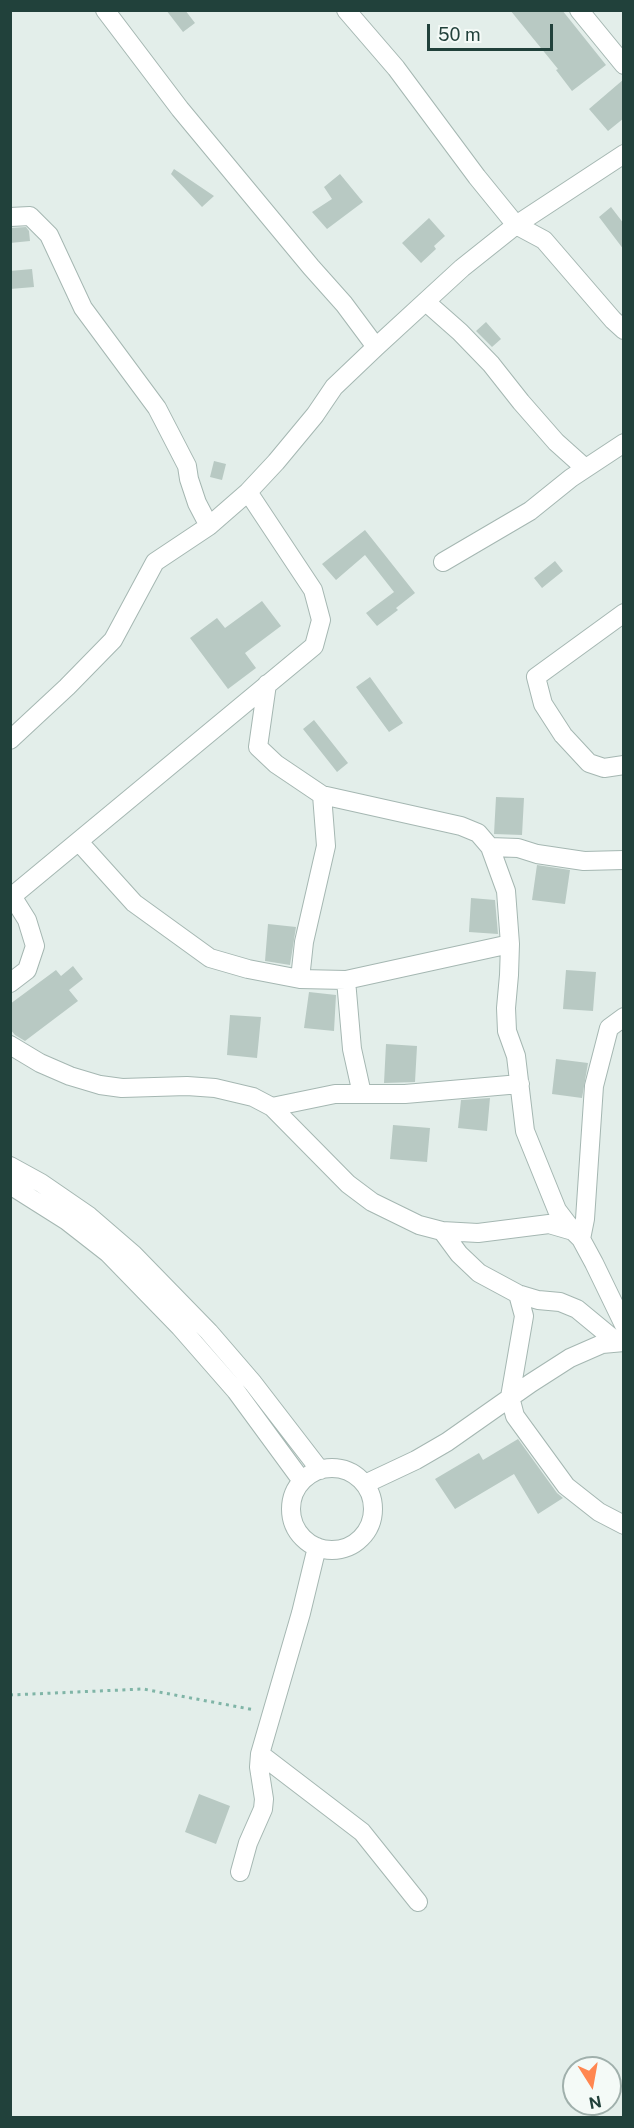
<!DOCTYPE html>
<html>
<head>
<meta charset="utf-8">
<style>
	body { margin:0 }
	#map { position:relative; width:634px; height:2128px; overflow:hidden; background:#e3eeea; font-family:"Public Sans",sans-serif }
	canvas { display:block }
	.frame { position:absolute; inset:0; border:12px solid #21413b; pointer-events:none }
	.north { position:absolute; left:562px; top:2056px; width:60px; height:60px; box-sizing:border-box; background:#f4faf7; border:2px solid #a0b0ac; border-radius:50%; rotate:169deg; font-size:16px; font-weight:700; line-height:24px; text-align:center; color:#21413b }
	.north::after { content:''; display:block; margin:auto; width:21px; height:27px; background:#ff8650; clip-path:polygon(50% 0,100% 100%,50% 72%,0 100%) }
	.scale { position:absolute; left:427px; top:24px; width:126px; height:27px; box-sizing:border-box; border:3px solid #21413b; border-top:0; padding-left:8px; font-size:18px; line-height:21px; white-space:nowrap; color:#21413b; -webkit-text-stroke:4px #f4faf7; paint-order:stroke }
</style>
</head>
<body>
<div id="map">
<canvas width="634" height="2128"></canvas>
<div class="frame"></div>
<div class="north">N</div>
<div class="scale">50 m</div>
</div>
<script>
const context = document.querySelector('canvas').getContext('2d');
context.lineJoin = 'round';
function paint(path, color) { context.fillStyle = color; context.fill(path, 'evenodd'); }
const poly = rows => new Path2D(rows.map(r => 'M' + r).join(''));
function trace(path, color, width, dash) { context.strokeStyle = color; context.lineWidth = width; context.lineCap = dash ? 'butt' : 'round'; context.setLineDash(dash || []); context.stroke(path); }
paint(poly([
	[166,10,185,10,195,23,183,32],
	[510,10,562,10,606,65,572,91,556,70,558,69],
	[624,79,624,118,608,131,589,109],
	[174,169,214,196,202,207,171,174],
	[340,174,363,202,327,229,312,212,332,199,324,187],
	[611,207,624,224,624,250,599,217],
	[429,218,445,236,434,246,436,249,421,263,402,243],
	[26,227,29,231,30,241,10,243,10,228],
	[32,269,34,287,10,289,10,271],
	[486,322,501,339,492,347,476,331],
	[214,461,226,464,222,480,210,477],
	[365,530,415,593,396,608,398,610,377,626,366,613,394,592,365,555,336,580,322,564],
	[555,561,563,571,542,588,534,578],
	[262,601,281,626,245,653,256,668,228,689,190,638,217,618,225,628],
	[370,677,403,723,389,732,356,687],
	[314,720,348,763,337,772,303,729],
	[496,797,524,798,522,835,494,834],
	[537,865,570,870,565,904,532,900],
	[471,898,495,900,498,934,469,932],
	[268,924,296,927,290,965,265,961],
	[73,966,83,979,69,990,78,1001,25,1041,15,1035,10,1029,10,1004,56,970,61,976],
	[566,970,596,972,593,1011,563,1009],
	[309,992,336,995,334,1031,304,1028],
	[230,1015,261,1017,257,1058,227,1055],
	[386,1044,417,1046,415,1082,384,1083],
	[556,1059,588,1063,582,1098,552,1094],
	[490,1098,487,1131,458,1128,461,1100],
	[393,1125,430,1128,427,1162,390,1159],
	[518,1439,557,1493,563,1498,538,1514,514,1474,455,1509,435,1479,479,1453,483,1460],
	[199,1794,230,1806,216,1844,185,1832]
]), '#b8c9c3');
const minor = poly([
	[105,10,180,109,311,267,344,304,376,347],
	[346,10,396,68,477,177,516,225,544,240,613,320,624,330],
	[579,10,624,65],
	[10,217,30,216,49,235,83,308,157,408,187,466,189,479,197,503,209,526],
	[426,302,460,332,491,364,521,402,556,442,585,468],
	[443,562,530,511,571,478,624,443],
	[624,613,536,677,543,704,563,735,589,763,604,768,624,765],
	[267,684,258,747,276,764,322,795,461,826,478,833,490,847,506,891,510,944,509,975,506,1008,507,1031,516,1056,525,1131,557,1210,573,1231],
	[10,740,67,687,113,640,155,562,209,526,248,492,276,462,315,415,334,387,376,347,462,268,516,225,624,154],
	[79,842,134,903,210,958,248,969,300,979,346,980,510,944],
	[490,847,518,848,537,854,584,861,624,860],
	[10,898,314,646,321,620,313,590,248,492],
	[300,979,304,942,326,846,322,795],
	[346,980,352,1049,362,1094],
	[10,983,27,970,35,946,27,920,12,896],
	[10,1045,40,1063,70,1076,100,1085,122,1088,187,1086,215,1088,253,1097,272,1107,348,1184,372,1202,419,1225,442,1231,478,1233,549,1224,573,1231,581,1239,594,1263,624,1325],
	[272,1107,335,1094,405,1094,520,1084],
	[10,1166,41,1183,89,1216,133,1254,209,1332,253,1383,320,1470],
	[10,1185,67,1221,108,1253,180,1327,236,1391,302,1481],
	[442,1231,459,1254,479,1273,518,1294,538,1300,560,1302,577,1309,617,1342],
	[581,1239,585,1219,594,1086,609,1028,624,1017],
	[518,1294,524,1316,510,1397,515,1416,566,1486,599,1512,624,1525],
	'291 1509a41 41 0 1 1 82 0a41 41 0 1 1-82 0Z',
	[365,1484,416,1460,447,1442,531,1383,570,1358,602,1344,624,1342],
	[260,1754,362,1832,418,1902],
	[240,1872,248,1843,263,1809,264,1799,259,1767,260,1754,301,1613,317,1547]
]);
trace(minor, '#a5b7b2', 20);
trace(poly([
	[10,1695,143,1689,255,1710]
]), '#80b5a7', 3, [3, 4.5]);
trace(minor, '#fff', 18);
</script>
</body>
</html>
